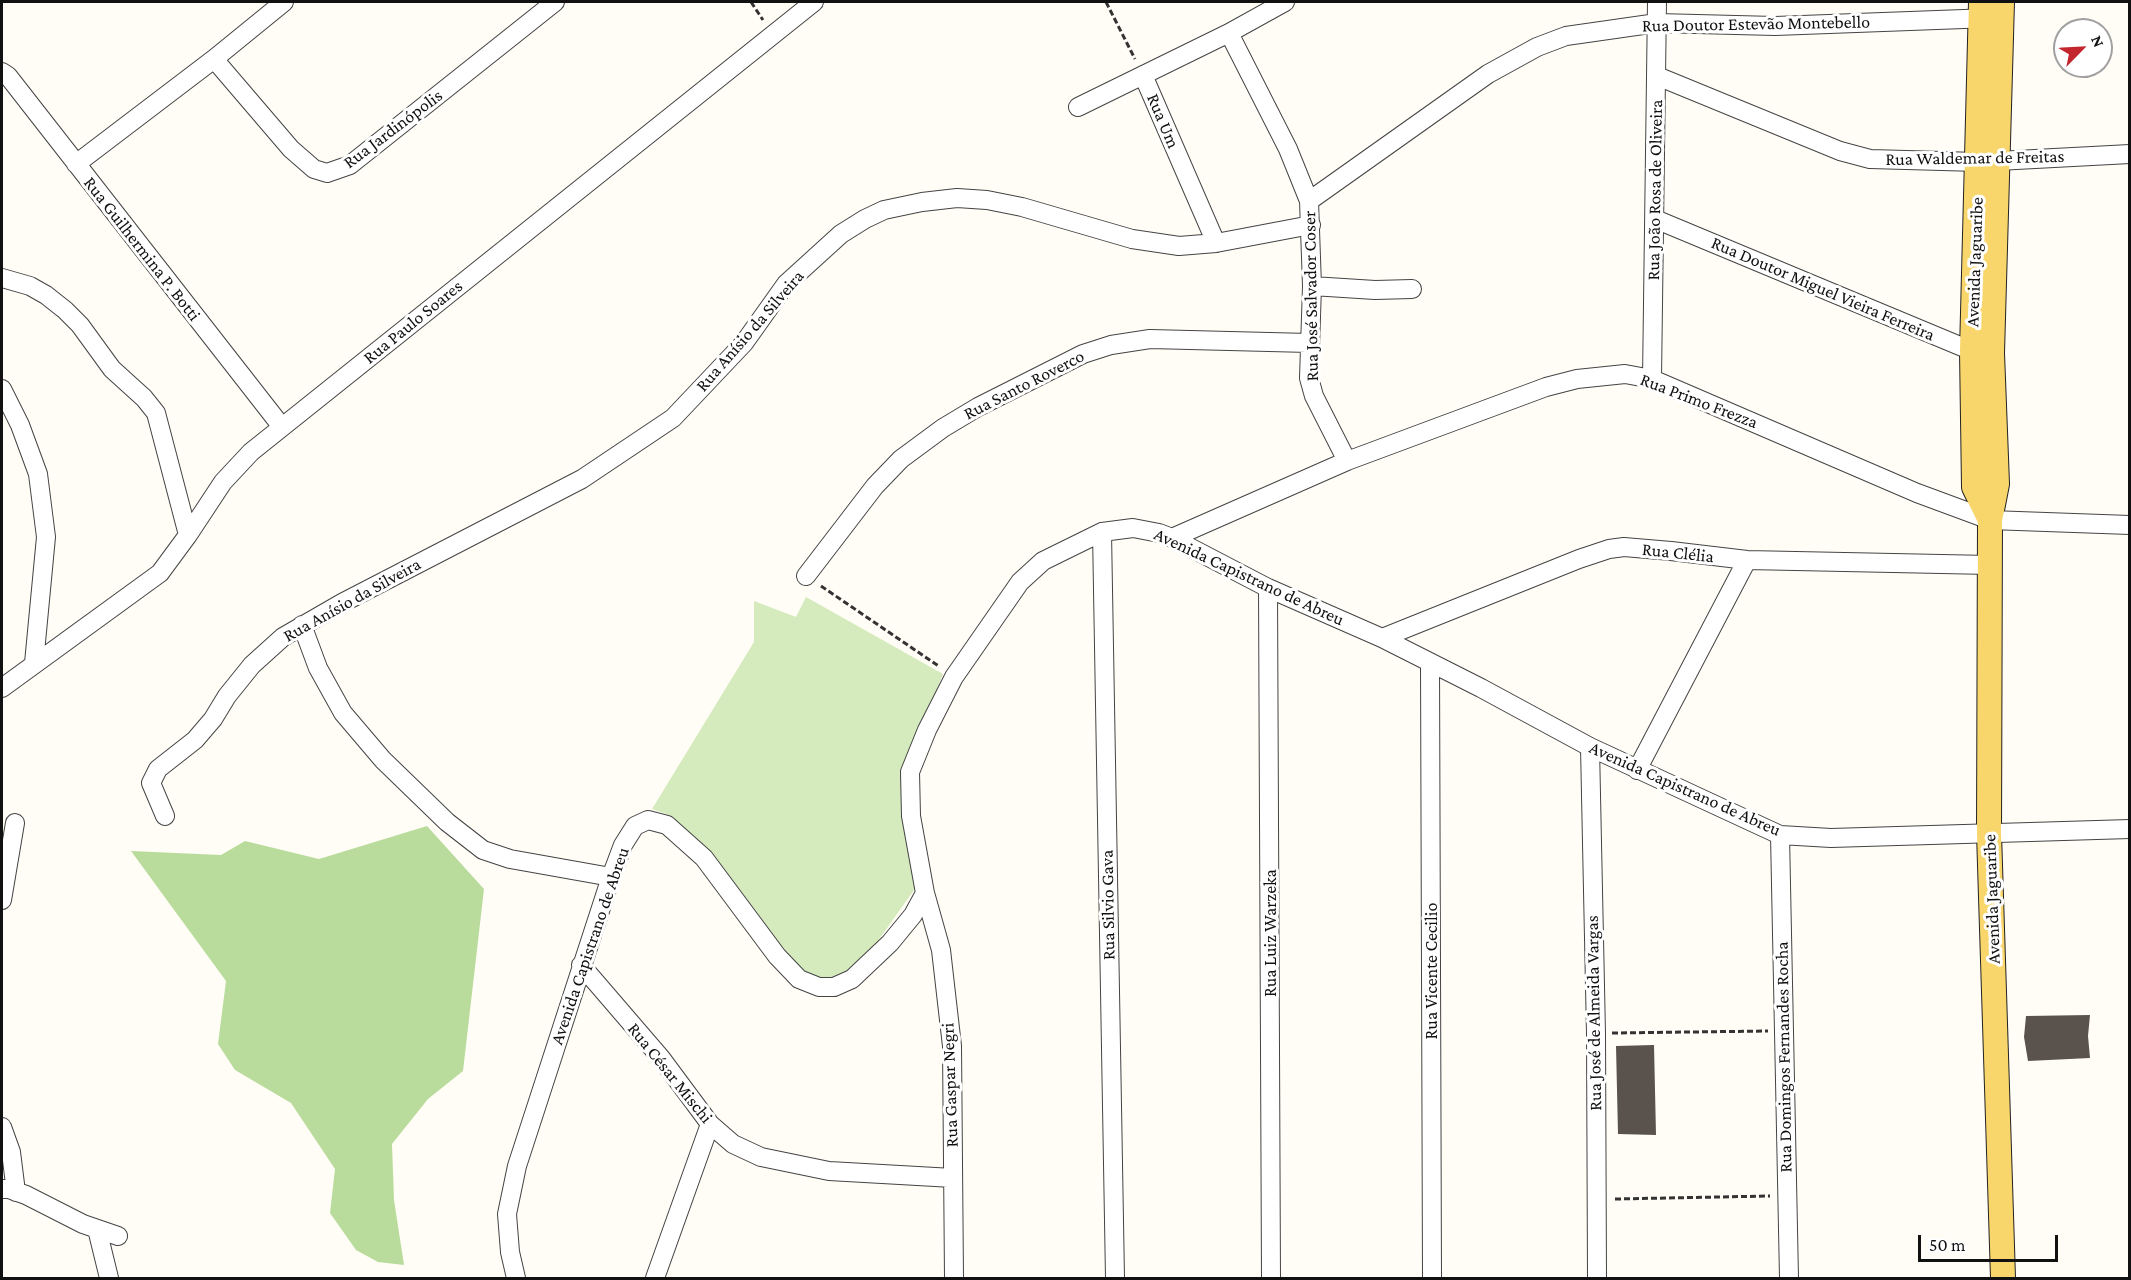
<!DOCTYPE html>
<html>
<head>
<meta charset="utf-8">
<style>
	body { margin:0 }
	#map { position:relative; width:2131px; height:1280px; overflow:hidden; background:#fffdf5; font-family:"Crimson Pro",serif }
	canvas { display:block }
	.frame { position:absolute; inset:0; border:3px solid #111; pointer-events:none }
	.north { position:absolute; left:2053px; top:18px; width:60px; height:60px; box-sizing:border-box; background:#fff; border:2px solid #a0a0a0; border-radius:50%; rotate:66deg; font-size:16px; font-weight:700; line-height:24px; text-align:center; color:#111 }
	.north::after { content:''; display:block; margin:auto; width:21px; height:27px; background:#c4262e; clip-path:polygon(50% 0,100% 100%,50% 72%,0 100%) }
	.scale { position:absolute; left:1918px; top:1235px; width:140px; height:27px; box-sizing:border-box; border:3px solid #111; border-top:0; padding-left:8px; font-size:18px; line-height:21px; white-space:nowrap; color:#111; -webkit-text-stroke:4px #fff; paint-order:stroke }
</style>
</head>
<body>
<div id="map">
<canvas width="2131" height="1280"></canvas>
<div class="frame"></div>
<div class="north">N</div>
<div class="scale">50 m</div>
</div>
<script>
const context = document.querySelector('canvas').getContext('2d');
context.lineJoin = 'round';
function paint(path, color) { context.fillStyle = color; context.fill(path, 'evenodd'); }
const poly = rows => new Path2D(rows.map(r => 'M' + r).join(''));
function trace(path, color, width, dash) { context.strokeStyle = color; context.lineWidth = width; context.lineCap = dash ? 'butt' : 'round'; context.setLineDash(dash || []); context.stroke(path); }
function drawText(font, color, halo, rows, align = 'center') {
  context.font = font + ' "Crimson Pro",serif'; context.lineWidth = 6; context.setLineDash([]); context.textBaseline = 'middle'; context.strokeStyle = halo; context.fillStyle = color; for (const [text, x, y, turn = 0] of rows) {
    context.save(); context.translate(x, y); context.rotate((+turn || 0) * Math.PI / 180); context.textAlign = isNaN(turn) ? turn : align; if (halo) context.strokeText(text, 0, 0); context.fillText(text, 0, 0); context.restore();
  }
}
paint(poly([
	[806,597,943,674,925,721,905,761,901,783,904,815,919,883,858,969,832,980,805,976,690,835,672,816,652,809,754,642,754,601,796,617]
]), '#d5ebbd');
paint(poly([
	[427,826,484,889,463,1071,428,1099,392,1144,394,1200,404,1265,378,1262,356,1250,330,1213,335,1169,291,1103,235,1070,218,1044,226,981,131,851,221,855,245,841,319,859]
]), '#b9dc9c');
paint(poly([
	[2090,1015,2088,1036,2090,1058,2028,1061,2024,1037,2026,1016],
	[1654,1045,1656,1135,1618,1134,1616,1046]
]), '#5a524d');
const minor = poly([
	[1229,33,1288,149,1309,201,1312,286,1309,378,1314,396,1347,461],
	[214,59,291,149,314,169,327,173,350,165,555,2],
	[2,72,8,76,282,427],
	[1143,75,1216,243],
	[1657,76,1840,151,1870,159,1978,162,2130,154],
	[1078,107,1229,33,1285,2],
	[76,164,214,59,284,2],
	[1309,201,1488,74,1537,47,1566,36,1657,23,1775,26,1991,18],
	[1655,219,1972,351,1984,352],
	[2,278,30,286,46,295,65,310,80,325,112,369,144,398,156,413,188,535],
	[1312,286,1375,290,1412,289],
	[1652,379,1657,2],
	[2,389,20,425,38,474,46,537,34,663],
	[1102,532,1115,1278],
	[1172,538,1347,461,1546,387,1577,379,1625,374,1652,379,1917,493,1990,520,2130,525],
	[806,576,875,486,901,459,943,428,978,407,1083,354,1111,345,1150,339,1309,343],
	[1268,588,1271,1278],
	[302,625,318,668,343,713,383,760,447,822,483,850,510,859,611,877],
	[1382,638,1579,559,1609,549,1624,547,1671,551,1747,560,1990,565],
	[1430,663,1432,1278],
	[2,688,160,573,188,535,223,482,251,452,814,2],
	[1590,747,1596,1034,1597,1278],
	[1637,770,1747,560],
	[165,816,151,783,158,769,195,740,213,719,227,696,252,665,283,637,342,603,582,479,673,418,744,343,786,284,841,234,865,219,884,210,922,202,957,198,987,200,1022,207,1132,239,1179,246,1216,243,1311,225],
	[1780,835,1789,1278],
	[2,900,15,823],
	[581,965,661,1058,710,1124,733,1144,761,1157,829,1171,953,1178],
	[2,1127,11,1152,16,1192],
	[2,1189,9,1189,26,1195,83,1224,118,1236],
	[97,1229,109,1278],
	[516,1278,510,1252,507,1214,517,1166,611,877,623,845,635,826,648,820,667,825,704,858,777,956,799,979,819,987,834,987,852,979,890,943,913,915,925,893],
	[655,1278,710,1124],
	[954,1278,952,1046,941,950,925,893,911,816,910,772,927,730,954,677,1020,582,1043,561,1102,532,1133,528,1159,533,1172,538,1268,588,1382,638,1481,688,1590,747,1780,835,1831,838,2130,829]
]);
const major = poly([
	[1981,2,1972,351,1974,487,1990,520],
	[2002,2,1992,353,1997,484,1990,520,1989,833,2003,1278]
]);
trace(minor, '#444', 20);
trace(major, '#222', 26);
trace(poly([
	[751,2,763,20],
	[1106,2,1135,59],
	[821,586,940,667],
	[1612,1033,1768,1031],
	[1615,1199,1770,1196]
]), '#333', 3, [6, 3]);
trace(minor, '#fff', 18);
trace(major, '#f9d66b', 24);
drawText('18px', '#111', '#fff', [
	["Rua Doutor Estevão Montebello",1756,24,-1],
	["Rua Um",1163,121,67],
	["Rua Jardinópolis",393,129,-37],
	["Rua Waldemar de Freitas",1975,158,-1],
	["Rua João Rosa de Oliveira",1655,190,-89],
	["Rua Guilhermina P. Botti",142,249,52],
	["Avenida Jaguaribe",1975,262,-88],
	["Rua Doutor Miguel Vieira Ferreira",1823,289,23],
	["Rua José Salvador Coser",1311,296,-91],
	["Rua Paulo Soares",413,322,-39],
	["Rua Anísio da Silveira",750,331,-49],
	["Rua Santo Roverco",1024,385,-27],
	["Rua Primo Frezza",1699,401,21],
	["Rua Clélia",1678,553,6],
	["Avenida Capistrano de Abreu",1249,577,25],
	["Rua Anísio da Silveira",352,600,-29],
	["Avenida Capistrano de Abreu",1685,789,24],
	["Avenida Jaguaribe",1992,899,-92],
	["Rua Silvio Gava",1108,905,-91],
	["Rua Luiz Warzeka",1270,933,-90],
	["Avenida Capistrano de Abreu",590,946,-71],
	["Rua Vicente Cecilio",1431,971,-90],
	["Rua José de Almeida Vargas",1594,1013,-91],
	["Rua Domingos Fernandes Rocha",1784,1057,-91],
	["Rua César Mischi",670,1073,51],
	["Rua Gaspar Negri",950,1085,-92]
]);
</script>
</body>
</html>
